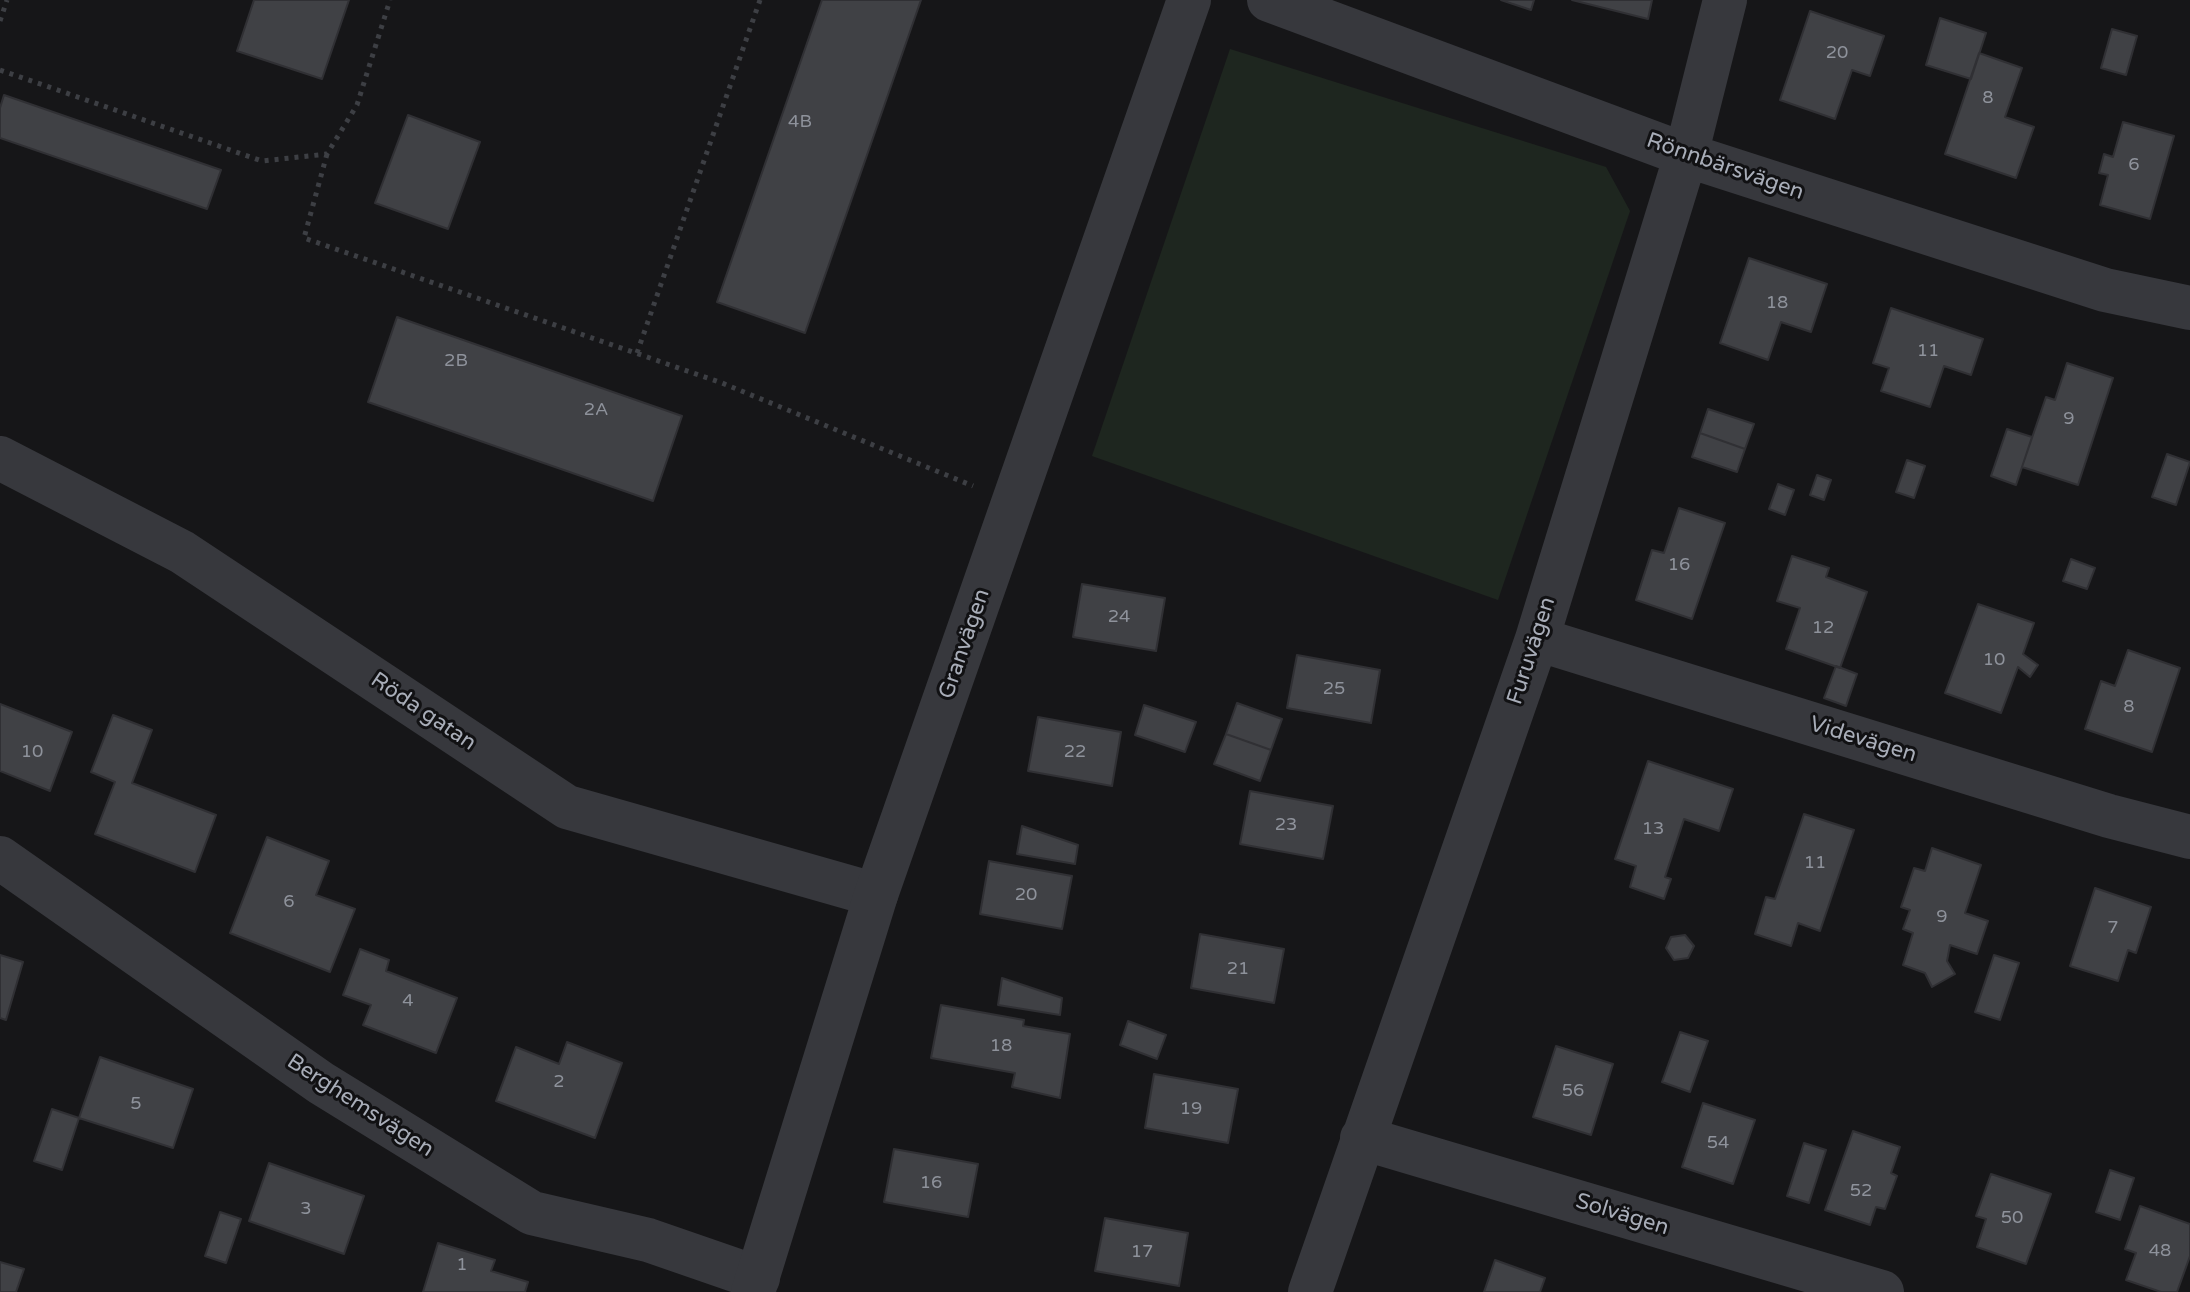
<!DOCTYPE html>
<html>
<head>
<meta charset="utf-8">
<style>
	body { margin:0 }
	canvas { display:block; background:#161618 }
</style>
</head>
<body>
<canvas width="2190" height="1292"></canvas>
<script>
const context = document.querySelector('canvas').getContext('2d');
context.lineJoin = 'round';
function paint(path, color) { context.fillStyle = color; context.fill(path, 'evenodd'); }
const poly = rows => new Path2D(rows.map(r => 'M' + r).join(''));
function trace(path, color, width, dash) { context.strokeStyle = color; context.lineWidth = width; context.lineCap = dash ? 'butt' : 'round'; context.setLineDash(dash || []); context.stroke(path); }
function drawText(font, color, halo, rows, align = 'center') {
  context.font = font + ' "Varela Round",sans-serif'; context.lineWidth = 6; context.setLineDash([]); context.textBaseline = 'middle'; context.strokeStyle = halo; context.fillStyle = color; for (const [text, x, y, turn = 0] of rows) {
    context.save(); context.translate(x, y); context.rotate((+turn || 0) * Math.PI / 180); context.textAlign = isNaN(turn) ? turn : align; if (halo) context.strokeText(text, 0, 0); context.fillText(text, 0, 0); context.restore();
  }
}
paint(poly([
	[1230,49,1606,167,1630,211,1498,600,1092,456]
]), '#1e261f');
const building = poly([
	[254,0,349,0,322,79,237,51,254,0],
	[822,0,921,0,805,333,717,302,822,0],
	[1501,0,1534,0,1531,10,1501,0],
	[1572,0,1652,0,1648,19,1572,0],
	[1810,11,1884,36,1870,76,1852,70,1835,119,1780,100,1810,11],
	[1940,18,1986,33,1971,79,1926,65,1940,18],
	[2112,29,2137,36,2126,75,2101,68,2112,29],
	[1979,53,2022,68,2005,117,2034,127,2016,178,1945,154,1979,53],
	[4,95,221,170,207,209,0,138,0,108,4,95],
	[408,115,480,142,448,229,375,203,408,115],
	[2123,122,2174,136,2150,219,2100,205,2108,175,2099,173,2104,154,2113,157,2123,122],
	[1749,258,1827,284,1811,332,1781,322,1768,360,1720,343,1749,258],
	[1891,308,1983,339,1971,375,1944,366,1930,407,1881,391,1889,368,1873,363,1891,308],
	[397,317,682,416,653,501,368,402,397,317],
	[2067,363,2113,378,2078,485,2022,467,2046,397,2055,400,2067,363],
	[1708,409,1754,424,1745,449,1700,433,1708,409],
	[2007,429,2032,437,2016,485,1991,476,2007,429],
	[1700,433,1745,449,1737,472,1692,457,1700,433],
	[2167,454,2190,462,2176,505,2152,497,2167,454],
	[1907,460,1925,466,1914,498,1896,492,1907,460],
	[1817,475,1831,480,1824,500,1810,495,1817,475],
	[1778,484,1794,490,1785,515,1769,509,1778,484],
	[1679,508,1725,523,1692,619,1636,600,1652,550,1664,553,1679,508],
	[1792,556,1829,568,1826,577,1867,592,1840,668,1786,649,1800,608,1777,601,1792,556],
	[2071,559,2095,568,2087,589,2063,581,2071,559],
	[1082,584,1165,598,1156,651,1073,637,1082,584],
	[1978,604,2034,623,2023,654,2038,665,2030,677,2018,667,2001,713,1945,693,1978,604],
	[2128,650,2180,668,2152,752,2085,729,2101,681,2115,686,2128,650],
	[1297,655,1380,670,1371,723,1287,708,1297,655],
	[1836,666,1857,674,1846,706,1824,698,1836,666],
	[1237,703,1282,719,1271,750,1226,734,1237,703],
	[0,704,72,732,50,791,0,771,0,704],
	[1144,705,1196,722,1185,752,1135,735,1144,705],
	[113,715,152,730,132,783,216,815,195,872,95,834,115,782,91,772,113,715],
	[1038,717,1121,732,1112,786,1028,771,1038,717],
	[1226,734,1271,750,1260,781,1214,764,1226,734],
	[1648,761,1733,789,1719,831,1684,819,1665,877,1671,879,1664,899,1630,887,1636,866,1615,859,1648,761],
	[1250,791,1333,806,1323,859,1240,844,1250,791],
	[1804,814,1854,830,1820,931,1798,923,1791,946,1755,934,1766,897,1775,899,1804,814],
	[1022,826,1078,845,1075,864,1017,854,1022,826],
	[267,837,329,861,316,895,355,909,330,972,230,933,267,837],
	[1932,848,1981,865,1965,913,1988,921,1977,954,1950,945,1947,961,1955,974,1932,987,1925,973,1903,965,1913,933,1903,929,1910,910,1901,907,1914,868,1925,871,1932,848],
	[989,861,1072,876,1062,929,980,914,989,861],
	[2095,888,2151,907,2136,953,2128,950,2118,981,2070,966,2095,888],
	[1200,934,1284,949,1274,1003,1191,988,1200,934],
	[1685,935,1694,946,1688,958,1674,960,1666,948,1671,937,1685,935],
	[360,949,389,960,386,971,457,998,436,1053,363,1025,371,1005,343,995,360,949],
	[0,955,23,962,6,1020,0,1018,0,955],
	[1994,955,2019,963,2000,1020,1975,1012,1994,955],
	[1002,978,1062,998,1060,1015,998,1005,1002,978],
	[941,1005,1024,1020,1023,1026,1070,1034,1060,1098,1012,1087,1015,1073,931,1058,941,1005],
	[1128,1021,1166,1035,1157,1059,1120,1045,1128,1021],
	[1680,1032,1708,1041,1690,1092,1662,1082,1680,1032],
	[567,1042,622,1063,595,1138,496,1101,516,1047,559,1064,567,1042],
	[1556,1046,1613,1064,1591,1135,1533,1117,1556,1046],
	[100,1057,193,1089,173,1148,79,1118,100,1057],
	[1154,1074,1238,1089,1228,1143,1145,1128,1154,1074],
	[1703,1103,1755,1120,1733,1184,1682,1167,1703,1103],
	[52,1109,79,1118,62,1170,34,1161,52,1109],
	[1853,1131,1900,1147,1891,1173,1897,1176,1885,1209,1876,1207,1870,1225,1825,1210,1853,1131],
	[1804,1143,1826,1150,1809,1203,1787,1196,1804,1143],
	[894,1149,978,1164,968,1217,884,1202,894,1149],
	[269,1163,364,1196,344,1254,249,1221,269,1163],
	[2110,1170,2134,1178,2120,1220,2096,1212,2110,1170],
	[1991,1174,2051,1194,2026,1264,1977,1247,1986,1219,1976,1216,1991,1174],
	[2140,1206,2190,1224,2190,1256,2177,1292,2161,1292,2126,1280,2136,1253,2125,1249,2140,1206],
	[220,1212,241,1219,226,1263,205,1256,220,1212],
	[1105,1218,1188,1233,1179,1286,1095,1271,1105,1218],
	[438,1243,495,1260,491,1271,528,1282,525,1292,423,1292,438,1243],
	[1495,1260,1545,1278,1540,1292,1484,1292,1495,1260],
	[0,1262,24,1269,16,1292,0,1292,0,1262]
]);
paint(building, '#404145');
trace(building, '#303034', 2);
trace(poly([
	[0,21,7,0],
	[0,70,262,161,327,154,357,105,390,0],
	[327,154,304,238,722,383,973,486],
	[637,353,760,0]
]), '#3d3f44', 5, [4, 6]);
trace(poly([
	[1269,0,1686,155,2105,290,2190,308],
	[0,458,182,552,567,807,876,895],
	[1537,639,2109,816,2190,837],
	[0,858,321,1083,532,1213,648,1240,758,1278],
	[1362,1138,1882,1292],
	[1310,1292,1537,639,1686,155,1725,0]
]), '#37383d', 44);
trace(poly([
	[753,1292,876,895,1189,0]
]), '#37383d', 44);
drawText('18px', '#8e929b', null, [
	["20",1837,53],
	["8",1988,98],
	["4B",800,122],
	["6",2134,165],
	["18",1777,303],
	["11",1928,351],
	["2B",456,361],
	["2A",596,410],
	["9",2069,419],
	["16",1679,565],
	["24",1119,617],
	["12",1823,628],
	["10",1994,660],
	["25",1334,689],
	["8",2129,707],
	["10",32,752],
	["22",1075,752],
	["23",1286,825],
	["13",1653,829],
	["11",1815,863],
	["20",1026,895],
	["6",289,902],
	["9",1942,917],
	["7",2113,928],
	["21",1238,969],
	["4",408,1001],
	["18",1001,1046],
	["2",559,1082],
	["56",1573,1091],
	["5",136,1104],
	["19",1191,1109],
	["54",1718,1143],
	["16",931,1183],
	["52",1861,1191],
	["3",306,1209],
	["50",2012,1218],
	["48",2160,1251],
	["17",1142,1252],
	["1",462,1265]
]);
drawText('22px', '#a8adb8', '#111113', [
	["Rönnbärsvägen",1725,167,19],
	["Granvägen",965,644,-71],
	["Furuvägen",1532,651,-72],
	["Röda gatan",423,712,34],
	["Videvägen",1863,740,17],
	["Berghemsvägen",360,1106,33],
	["Solvägen",1622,1215,17]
]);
</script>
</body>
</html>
